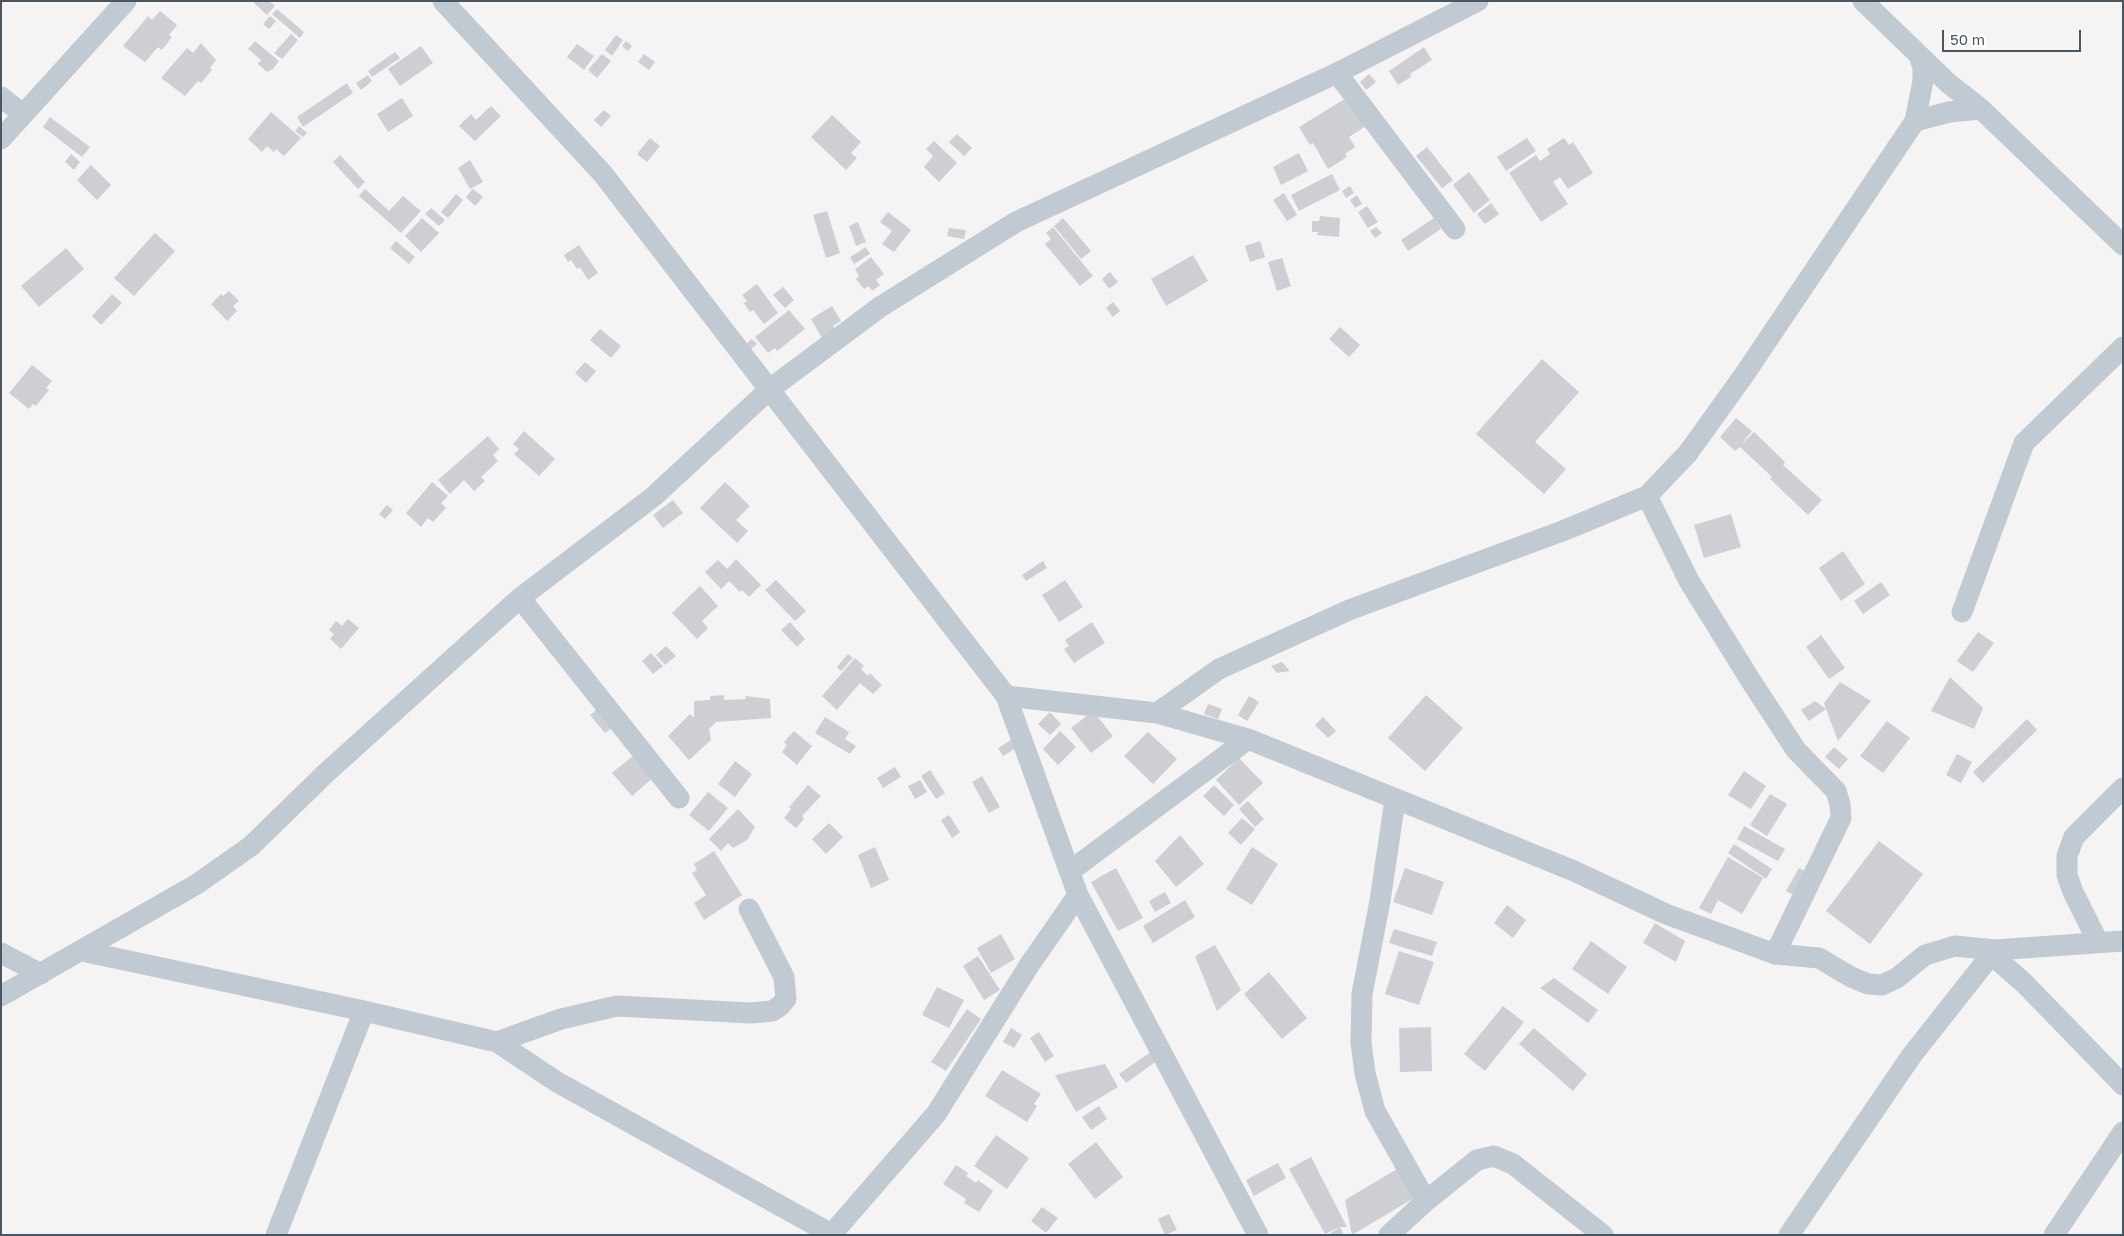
<!DOCTYPE html>
<html>
<head>
<meta charset="utf-8">
<style>
	body { margin:0 }
	#map { position:relative; width:2124px; height:1236px; overflow:hidden; background:#f5f3f3; font-family:"Golos Text",sans-serif }
	canvas { display:block }
	.frame { position:absolute; inset:0; border:2px solid #4a5661; pointer-events:none }
	.scale { position:absolute; left:1942px; top:30px; width:139px; height:22px; box-sizing:border-box; border:2px solid #4a5661; border-top:0; padding-left:6px; font-size:15px; line-height:18px; white-space:nowrap; color:#4a5661; -webkit-text-stroke:4px #fff; paint-order:stroke }
</style>
</head>
<body>
<div id="map">
<canvas width="2124" height="1236"></canvas>
<div class="frame"></div>
<div class="scale">50 m</div>
</div>
<script>
const context = document.querySelector('canvas').getContext('2d');
context.lineJoin = 'round';
function paint(path, color) { context.fillStyle = color; context.fill(path, 'evenodd'); }
const poly = rows => new Path2D(rows.map(r => 'M' + r).join(''));
function trace(path, color, width, dash) { context.strokeStyle = color; context.lineWidth = width; context.lineCap = dash ? 'butt' : 'round'; context.setLineDash(dash || []); context.stroke(path); }
paint(poly([
	[256,1,269,1,275,6,267,15,254,3],
	[277,9,304,32,300,38,272,14],
	[160,11,177,25,169,35,172,37,162,50,158,47,145,62,123,46,148,16,152,20],
	[270,16,276,21,269,29,263,24],
	[291,34,298,40,282,59,274,53],
	[616,35,623,40,612,56,605,50],
	[255,41,279,61,273,69,267,72,258,64,261,60,248,49],
	[626,41,632,46,628,51,622,46],
	[201,43,216,60,210,68,212,70,201,83,198,81,185,96,161,78,187,48,193,53],
	[577,44,594,56,584,70,567,57],
	[421,46,433,63,400,86,388,69],
	[1424,47,1432,60,1410,74,1411,77,1398,85,1389,71],
	[395,52,400,58,372,77,368,71],
	[602,54,611,61,597,78,588,70],
	[644,54,655,62,649,70,638,62],
	[1369,74,1376,82,1366,90,1360,82],
	[368,75,372,81,361,90,356,83],
	[347,83,353,93,303,127,297,117],
	[1351,95,1369,124,1349,137,1355,147,1345,154,1347,157,1328,169,1313,143,1310,145,1299,127],
	[402,98,413,116,388,132,377,114],
	[491,106,501,116,475,141,459,126,471,114,476,120],
	[604,110,611,116,601,127,594,120],
	[271,112,301,138,284,156,276,149,274,152,267,146,262,152,248,139],
	[832,115,861,142,851,153,857,158,846,170,811,137],
	[50,117,90,147,82,157,43,127],
	[299,126,307,133,303,137,295,131],
	[957,134,972,148,964,156,949,142],
	[650,138,660,146,647,162,637,154],
	[1527,138,1536,151,1506,171,1497,157],
	[1564,138,1569,145,1573,142,1593,173,1568,189,1560,177,1553,182,1568,204,1541,222,1509,173,1536,155,1540,161,1550,154,1547,149],
	[934,141,957,163,939,182,924,167,933,156,926,149],
	[1427,147,1453,180,1442,188,1416,156],
	[1299,153,1308,171,1281,185,1273,167],
	[71,154,80,162,74,170,65,162],
	[340,155,365,182,358,189,333,162],
	[470,160,483,182,470,189,458,168],
	[91,165,111,185,97,200,77,180],
	[1469,172,1490,200,1474,213,1453,185],
	[1332,174,1340,190,1299,211,1291,195],
	[1350,186,1354,193,1346,198,1342,191],
	[365,189,389,211,403,196,421,211,401,233,359,196],
	[473,189,483,197,475,206,466,197],
	[1284,193,1297,215,1287,221,1273,200],
	[456,194,463,200,448,218,441,212],
	[1357,195,1362,204,1355,208,1350,200],
	[1491,203,1499,214,1485,224,1477,214],
	[1367,206,1378,222,1368,228,1358,212],
	[431,208,445,220,439,226,425,214],
	[827,211,840,253,826,258,813,215],
	[888,212,911,230,894,252,882,244,892,231,880,222],
	[1320,216,1340,218,1339,237,1317,235,1318,232,1312,232,1312,221,1319,221],
	[422,218,439,233,421,252,405,236],
	[1063,218,1091,251,1081,259,1054,226],
	[1434,218,1441,229,1408,251,1401,240],
	[858,222,866,242,856,246,849,226],
	[1053,227,1093,276,1080,286,1045,244,1051,239,1046,233],
	[1376,227,1382,233,1375,238,1370,231],
	[949,228,966,230,964,239,947,236],
	[155,233,175,251,134,296,114,278],
	[396,241,415,257,409,264,390,248],
	[1260,241,1265,257,1250,262,1245,246],
	[579,245,598,273,588,280,580,267,577,269,571,260,568,262,564,255],
	[866,247,870,254,854,264,850,257],
	[66,248,84,269,39,307,21,286],
	[1193,255,1208,281,1166,306,1151,279],
	[871,257,884,274,876,280,880,285,872,291,869,286,864,289,856,279,859,276,855,269],
	[1282,258,1291,286,1277,291,1268,262],
	[1110,272,1118,282,1109,289,1102,279],
	[757,284,778,313,764,324,753,310,750,312,744,303,747,301,742,295],
	[783,287,794,300,785,308,773,295],
	[229,291,239,301,233,306,237,311,227,321,211,304,221,294,223,296],
	[112,294,122,303,101,325,92,316],
	[1113,302,1120,311,1113,317,1106,308],
	[832,306,841,321,833,326,836,330,822,338,811,319],
	[789,310,805,329,777,351,775,348,768,353,755,337],
	[1340,327,1360,345,1349,357,1329,339],
	[600,329,621,346,611,358,590,340],
	[752,339,757,344,751,349,746,344],
	[1542,359,1579,392,1535,442,1566,469,1544,494,1476,434],
	[585,362,596,371,586,383,575,373],
	[32,365,52,381,46,388,49,390,36,406,33,404,29,409,9,393],
	[1736,418,1752,431,1741,445,1754,432,1785,462,1783,465,1822,500,1808,515,1770,479,1772,477,1740,447,1735,451,1720,437],
	[524,431,555,459,539,476,514,454,519,449,513,444],
	[488,436,499,449,493,455,498,461,481,477,485,481,474,491,464,480,450,494,438,480],
	[432,482,448,496,441,503,446,508,433,522,428,518,421,527,406,513],
	[725,482,750,506,736,520,748,531,737,543,700,508],
	[673,500,683,513,663,528,653,515],
	[387,505,393,510,385,519,379,514],
	[1731,514,1741,547,1704,558,1694,525],
	[1843,551,1865,584,1841,601,1819,568],
	[736,559,761,585,749,597,742,590,740,592,729,581,721,589,705,572,718,560,727,569],
	[1043,561,1047,568,1026,581,1022,575],
	[776,580,806,611,795,621,765,590],
	[1065,580,1083,607,1059,622,1042,595],
	[1881,582,1890,595,1863,614,1854,601],
	[700,586,718,606,702,621,708,628,697,639,672,613],
	[348,619,359,628,341,649,330,639,334,634,329,630,336,621,342,626],
	[790,622,805,639,797,647,781,630],
	[1092,622,1105,643,1074,663,1064,649,1069,646,1065,640],
	[1978,632,1994,643,1973,672,1957,661],
	[1821,635,1845,668,1829,679,1806,647],
	[666,646,676,656,665,665,656,655],
	[651,653,663,666,653,674,642,661],
	[848,654,853,658,841,671,837,667],
	[855,658,864,666,861,669,868,676,870,673,882,685,873,694,860,683,837,710,822,696],
	[1282,662,1290,671,1277,673,1271,666],
	[1950,677,1983,708,1974,729,1931,711],
	[1840,682,1871,701,1838,741,1826,709,1809,721,1801,710,1815,701,1826,709,1824,703],
	[724,695,724,700,746,699,745,696,770,699,771,718,716,722,709,729,711,740,689,760,668,736,690,714,694,718,694,701,710,700,710,696],
	[1426,695,1463,728,1425,771,1388,738],
	[1249,696,1259,702,1247,721,1238,715],
	[1208,704,1222,709,1218,719,1204,714],
	[600,707,616,725,605,733,590,715],
	[1093,711,1113,736,1091,753,1071,728],
	[1050,712,1061,724,1050,735,1038,724],
	[825,717,849,732,845,739,856,746,850,754,815,733],
	[1323,717,1336,731,1328,738,1315,725],
	[2027,719,2037,730,1983,783,1973,772],
	[1887,721,1910,738,1883,773,1860,756],
	[794,731,812,746,797,765,782,752,787,745,784,742],
	[1060,731,1076,747,1058,765,1043,749],
	[1148,732,1177,759,1153,784,1124,756],
	[1011,740,1016,748,1003,756,998,748],
	[1834,747,1848,759,1839,769,1825,757],
	[635,754,654,777,632,796,612,773],
	[1957,754,1972,762,1961,783,1946,775],
	[1239,758,1263,783,1239,805,1216,780],
	[735,761,752,774,735,797,718,784],
	[895,767,901,777,883,788,877,778],
	[930,770,945,793,936,799,921,776],
	[1744,771,1766,786,1751,809,1728,795],
	[982,776,1000,807,989,813,972,782],
	[920,780,927,792,915,799,908,786],
	[808,785,821,796,802,816,804,819,796,828,784,818,791,809,789,807],
	[1214,785,1234,805,1224,816,1203,796],
	[708,792,728,808,709,831,689,815],
	[1770,794,1787,804,1767,836,1750,825],
	[1248,801,1264,819,1255,827,1239,809],
	[738,809,755,827,747,840,733,848,728,843,721,851,709,839],
	[949,815,960,832,952,838,941,820],
	[1242,818,1255,829,1241,845,1228,833],
	[829,823,843,837,826,854,812,839],
	[1744,826,1785,849,1778,861,1737,839],
	[1180,835,1204,864,1176,887,1155,861],
	[1879,841,1923,874,1870,944,1826,911],
	[1734,844,1772,869,1766,879,1728,853],
	[875,847,889,880,871,888,858,855],
	[1252,847,1278,864,1252,905,1226,889],
	[714,851,742,895,704,920,694,903,706,895,692,873,697,870,694,864],
	[1728,857,1763,878,1742,914,1718,900,1711,914,1699,908],
	[1116,868,1143,918,1118,931,1091,882],
	[1405,868,1444,882,1432,915,1393,902],
	[1799,868,1814,876,1801,899,1786,891],
	[1165,892,1171,903,1155,912,1149,901],
	[1185,900,1195,917,1153,943,1143,926],
	[1507,905,1526,920,1513,938,1494,923],
	[1655,923,1685,941,1676,962,1643,943],
	[1394,929,1437,942,1432,956,1389,943],
	[1001,934,1015,959,991,973,977,948],
	[1591,941,1627,967,1608,994,1572,969],
	[1215,945,1241,990,1217,1011,1195,956],
	[1399,951,1434,962,1419,1005,1385,994],
	[978,956,1000,990,984,1000,963,966],
	[1269,972,1307,1018,1282,1039,1244,994],
	[1554,978,1598,1010,1588,1023,1540,988],
	[937,987,964,1000,949,1028,922,1015],
	[1503,1006,1524,1022,1485,1071,1464,1054],
	[967,1009,981,1019,946,1071,931,1062],
	[1431,1027,1432,1071,1400,1072,1399,1028],
	[1011,1028,1022,1035,1014,1048,1003,1042],
	[1534,1028,1587,1074,1573,1091,1519,1044],
	[1039,1032,1054,1056,1045,1062,1030,1038],
	[1155,1049,1161,1058,1126,1083,1119,1074],
	[1105,1064,1118,1087,1076,1112,1055,1075],
	[1002,1070,1041,1094,1034,1104,1037,1106,1027,1122,985,1096],
	[1099,1106,1107,1119,1091,1130,1082,1117],
	[996,1135,1029,1158,1007,1189,974,1166],
	[1096,1142,1123,1177,1095,1199,1068,1164],
	[1311,1157,1347,1227,1340,1227,1344,1235,1328,1235,1340,1227,1325,1234,1289,1169],
	[1278,1163,1286,1178,1254,1196,1246,1180],
	[956,1165,968,1173,966,1176,976,1183,978,1180,993,1191,979,1212,964,1203,966,1199,943,1184],
	[1397,1169,1414,1198,1352,1235,1345,1200],
	[1042,1207,1058,1218,1046,1233,1031,1221],
	[1169,1214,1177,1230,1165,1235,1158,1219]
]), '#cdcfd5');
trace(poly([
	[443,1,603,174,1006,696,1078,895,1258,1235],
	[1863,1,1948,83,1981,109,2123,245],
	[1337,73,1455,229],
	[1,97,23,114],
	[1915,121,1949,112,1981,109],
	[1,139,126,1],
	[1647,496,1689,581,1751,681,1796,750,1836,791,1840,804,1841,818,1775,954],
	[520,598,679,798],
	[1962,612,2024,443,2123,347],
	[1006,696,1157,713,1248,739,1574,871,1666,914,1775,954,1819,958,1851,977,1868,984,1882,985,1897,978,1925,955,1955,946,1995,950,2123,941],
	[1157,713,1219,669,1349,610,1565,530,1647,496,1688,453,1744,375,1915,121,1923,81,1923,68,1919,55],
	[1395,800,1380,901,1362,994,1361,1043,1365,1073,1375,1111,1426,1201],
	[1070,871,1248,739],
	[2098,942,2073,892,2067,875,2067,856,2074,837,2123,788],
	[82,951,364,1011,497,1042,557,1082,833,1235],
	[1,953,41,974],
	[1992,955,2024,983,2123,1085],
	[1,996,197,884,251,846,326,773,520,598,653,497,770,389,880,307,1016,222,1337,73,1478,1],
	[497,1042,561,1019,617,1006,750,1013,772,1011,780,1006,786,999,784,977,749,909],
	[276,1235,364,1011],
	[831,1235,936,1114,1030,964,1078,895],
	[1389,1235,1426,1201,1477,1160,1494,1156,1513,1164,1603,1235],
	[1789,1235,1912,1055,1995,950],
	[2054,1235,2123,1132]
]), '#c1cad2', 21);
</script>
</body>
</html>
